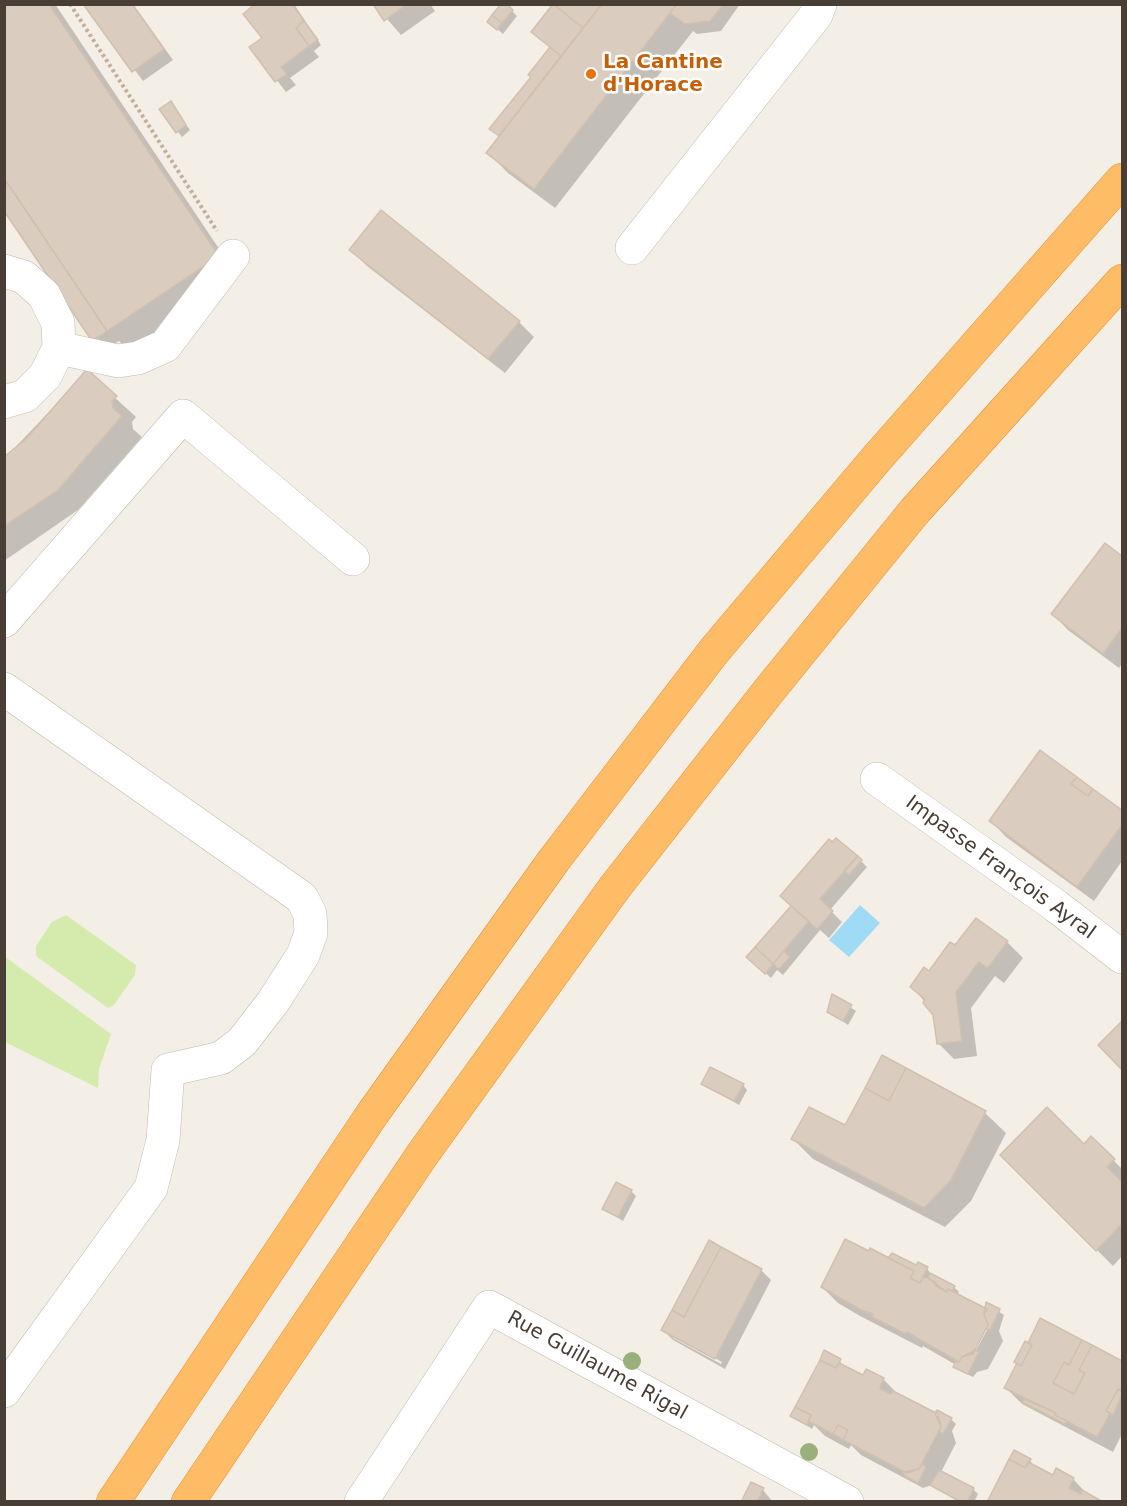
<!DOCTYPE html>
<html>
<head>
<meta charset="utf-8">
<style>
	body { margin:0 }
	#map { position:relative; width:1127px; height:1506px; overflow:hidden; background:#f4efe6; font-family:"DejaVu Sans",sans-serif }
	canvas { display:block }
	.frame { position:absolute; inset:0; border:6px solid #483e35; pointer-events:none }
</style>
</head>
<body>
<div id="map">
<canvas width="1127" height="1506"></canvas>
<div class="frame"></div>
</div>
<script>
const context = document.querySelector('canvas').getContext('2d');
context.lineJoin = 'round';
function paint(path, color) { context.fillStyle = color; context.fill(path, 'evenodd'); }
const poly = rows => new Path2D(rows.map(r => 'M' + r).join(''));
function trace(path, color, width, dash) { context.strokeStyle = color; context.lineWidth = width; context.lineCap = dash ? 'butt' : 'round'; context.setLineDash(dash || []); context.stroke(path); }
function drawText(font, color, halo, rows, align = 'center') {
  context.font = font + ' "DejaVu Sans",sans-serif'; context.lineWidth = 5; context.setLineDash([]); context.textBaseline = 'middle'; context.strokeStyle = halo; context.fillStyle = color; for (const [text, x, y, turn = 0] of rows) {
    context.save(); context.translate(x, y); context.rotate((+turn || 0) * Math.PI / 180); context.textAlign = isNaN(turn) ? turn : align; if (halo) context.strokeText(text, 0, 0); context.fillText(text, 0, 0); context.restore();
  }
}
paint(poly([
	[66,915,136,965,135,975,114,1005,108,1008,36,956,36,946,52,922],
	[4,956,111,1034,99,1069,98,1088,5,1042]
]), '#d5ebad');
paint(poly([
	[860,905,880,923,849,957,829,940]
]), '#9fdbf5');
paint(poly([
	[4,4,55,4,238,277,129,351,119,341,104,350,93,340,9,214,4,217],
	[85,4,133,4,173,60,143,81],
	[257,4,294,4,321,45,314,51,319,57,290,78,296,85,286,92,252,48,264,38],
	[374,4,430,4,435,11,401,35],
	[505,4,517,16,503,34,494,26],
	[555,4,740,4,721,31,697,34,693,31,555,208,508,173,488,153,500,137,491,129,533,77,551,48,533,32],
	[570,15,590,32,588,34,570,19],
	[171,103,190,130,182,137,161,110],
	[351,250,519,322,534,337,505,373,367,266],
	[87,372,136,417,132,422,133,429,142,437,78,510,4,561,4,459],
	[1105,545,1122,558,1122,664,1119,668,1068,630,1053,614],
	[1093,791,1122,812,1122,861,1094,901,1006,837,991,821],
	[858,858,867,867,830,910,842,922,829,938,820,930,783,975,777,970,771,978,748,957,792,906],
	[976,920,1007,942,1023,958,1004,983,995,976,971,1008,977,1056,954,1059,938,1043,935,1014,912,987,955,947],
	[833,996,856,1011,848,1025,829,1012],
	[1122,1023,1122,1068,1100,1045],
	[882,1057,985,1113,1006,1133,971,1201,945,1227,813,1159,793,1139,845,1127],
	[703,1084,743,1085,747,1090,739,1105],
	[1091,1138,1122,1169,1122,1256,1113,1266,1002,1155,1084,1146],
	[631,1191,636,1196,623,1221,604,1209],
	[889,1260,916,1267,918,1264,927,1268,931,1275,954,1287,959,1292,957,1295,990,1312,985,1307,987,1304,1004,1315,999,1331,1003,1341,988,1369,977,1372,973,1377,960,1371,956,1365,923,1346,922,1348,860,1316,838,1303,822,1287],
	[988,1321,991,1323,975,1352,972,1352],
	[761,1270,771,1280,725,1369,673,1340,663,1330],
	[673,1335,722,1362,721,1364,673,1338],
	[1082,1342,1122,1363,1122,1434,1113,1452,1022,1404,1006,1388],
	[825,1352,840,1361,844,1367,864,1377,867,1371,884,1380,900,1396,938,1416,951,1419,956,1424,952,1431,956,1443,941,1472,973,1489,978,1494,974,1502,959,1502,932,1485,923,1488,861,1455,851,1445,849,1449,825,1436,814,1425,812,1429,792,1416],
	[1015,1452,1030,1460,1034,1467,1053,1477,1073,1479,1089,1496,988,1502],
	[763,1490,773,1502,743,1502]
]), '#0003');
const building = poly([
	[4,4,49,4,219,256,107,331,6,181,4,183,4,4],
	[83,4,132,4,164,49,132,72,83,4],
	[255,4,292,4,304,21,296,28,309,46,281,67,287,74,275,82,249,47,262,38,243,14,255,4],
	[373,4,407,4,384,21,373,4],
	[501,4,507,4,513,10,502,23,492,15,501,4],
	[553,4,583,28,561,56,531,32,553,4],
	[553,4,602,4,583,28,553,4],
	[602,4,677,4,534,189,486,153,602,4],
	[677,4,724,4,710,21,685,24,670,13,677,4],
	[492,15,502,23,497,30,487,22,492,15],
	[304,21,318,40,309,46,296,28,304,21],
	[550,47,561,56,499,136,489,129,531,77,528,75,550,47],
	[171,101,186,125,176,133,159,109,171,101],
	[6,181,107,331,92,341,4,211,6,181],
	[381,210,520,321,488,359,349,250,381,210],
	[87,369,117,396,112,401,113,408,122,416,58,490,4,526,4,457,27,438,87,369],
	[1105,543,1122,556,1122,628,1103,654,1051,614,1105,543],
	[1040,750,1077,777,1071,784,1088,796,1093,789,1122,810,1122,825,1077,887,989,821,1040,750],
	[1077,777,1093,789,1088,796,1071,784,1077,777],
	[836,838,858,856,820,899,833,911,817,929,780,896,829,839,832,842,836,838],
	[858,856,862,860,849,875,844,871,858,856],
	[791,906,809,921,773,964,755,947,791,906],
	[976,918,1008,941,988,968,979,962,956,992,962,1041,937,1044,933,1015,923,1003,925,999,910,987,924,967,929,971,950,942,955,945,976,918],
	[755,947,773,964,765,974,746,957,755,947],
	[784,951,790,957,779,969,773,964,784,951],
	[832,994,852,1005,843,1021,827,1012,832,994],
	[1122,1021,1122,1070,1098,1045,1122,1021],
	[882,1055,906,1068,889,1101,865,1088,882,1055],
	[710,1067,744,1084,734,1101,701,1084,710,1067],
	[906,1068,986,1111,951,1180,924,1208,791,1139,809,1107,845,1125,865,1088,889,1101,906,1068],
	[1047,1107,1084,1144,1091,1136,1115,1159,1107,1167,1122,1182,1122,1224,1096,1251,1000,1155,1047,1107],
	[616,1182,632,1190,618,1217,602,1209,616,1182],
	[845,1239,869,1251,870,1248,914,1271,910,1278,920,1283,923,1277,928,1278,947,1292,948,1289,987,1309,984,1314,988,1325,973,1354,962,1357,959,1362,907,1332,906,1334,872,1317,873,1314,861,1310,821,1287,845,1239],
	[709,1240,721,1247,684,1317,672,1310,709,1240],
	[721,1247,762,1269,715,1359,661,1330,672,1310,684,1317,721,1247],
	[892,1253,916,1265,918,1262,928,1267,920,1283,910,1278,914,1271,888,1258,892,1253],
	[930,1273,955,1286,952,1291,948,1289,947,1292,935,1285,936,1283,928,1278,930,1273],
	[986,1302,1000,1309,990,1330,986,1329,988,1325,984,1314,986,1302],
	[1040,1318,1082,1340,1069,1365,1064,1362,1053,1383,1074,1394,1085,1373,1079,1370,1092,1345,1122,1361,1122,1390,1118,1389,1106,1411,1110,1413,1097,1437,1055,1415,1056,1413,1004,1388,1017,1363,1021,1366,1032,1345,1028,1343,1040,1318],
	[1082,1340,1092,1345,1079,1370,1085,1373,1074,1394,1053,1383,1064,1362,1069,1365,1082,1340],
	[1025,1341,1032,1345,1021,1366,1014,1362,1025,1341],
	[824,1350,841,1359,836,1368,820,1360,824,1350],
	[975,1350,979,1352,968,1374,953,1367,956,1361,959,1362,962,1357,975,1350],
	[820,1360,836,1368,839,1363,863,1375,866,1369,884,1378,880,1388,891,1394,893,1391,938,1414,941,1427,919,1469,907,1473,843,1440,848,1430,838,1425,833,1434,808,1421,811,1415,795,1407,820,1360],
	[1118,1389,1122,1392,1122,1395,1113,1415,1106,1411,1118,1389],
	[1024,1399,1056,1413,1055,1415,1067,1421,1065,1424,1022,1402,1024,1399],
	[795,1407,811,1415,807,1425,790,1416,795,1407],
	[937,1410,952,1418,943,1434,939,1431,941,1427,935,1413,937,1410],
	[838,1425,848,1430,843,1440,833,1434,838,1425],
	[1014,1450,1031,1459,1025,1468,1009,1459,1014,1450],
	[1009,1459,1025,1468,1028,1462,1053,1475,1056,1468,1074,1478,1069,1488,1081,1494,1082,1490,1103,1502,987,1502,1009,1459],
	[922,1464,926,1467,918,1483,903,1475,904,1472,919,1469,922,1464],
	[939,1470,974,1488,967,1502,961,1502,930,1485,939,1470],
	[751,1482,764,1488,758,1500,741,1502,751,1482]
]);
paint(building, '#daccbe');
trace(building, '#d2c0ae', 1.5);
const minor = poly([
	[632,248,816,15,820,4],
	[4,271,24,277,44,295,58,323,59,348,45,376,25,396,4,402],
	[59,348,118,361,138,358,165,346,233,256],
	[4,621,183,416,353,559],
	[4,689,302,898,310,914,311,933,303,955,273,1002,242,1042,221,1058,168,1070,163,1140,151,1188,4,1391],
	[877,779,1056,906,1122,957],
	[361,1502,489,1307,847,1502]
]);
const highway = poly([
	[113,1502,373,1113,554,860,714,651,877,458,1122,180],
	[188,1502,422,1155,615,887,767,693,914,512,1122,281]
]);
trace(minor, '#c3b8ab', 34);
trace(highway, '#e78f2e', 34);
trace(poly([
	[70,4,217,231]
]), '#c3af99', 4, [3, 3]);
trace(minor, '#fff', 33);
trace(highway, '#ffbc67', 33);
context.fillStyle = '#99b07b';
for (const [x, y] of [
	[632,1361],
	[809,1452]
]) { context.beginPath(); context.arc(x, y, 9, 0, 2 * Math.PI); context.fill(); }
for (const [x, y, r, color] of [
	[591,74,6,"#e8710a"]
]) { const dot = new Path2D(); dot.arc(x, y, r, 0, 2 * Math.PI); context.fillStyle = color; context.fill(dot); trace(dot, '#fff', 2); }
drawText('bold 20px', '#c56008', '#fff', [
	["La Cantine",603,63],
	["d'Horace",603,86]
], 'left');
drawText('20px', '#483e35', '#fff', [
	["Impasse François Ayral",1000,868,36],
	["Rue Guillaume Rigal",597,1366,29]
]);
</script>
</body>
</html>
